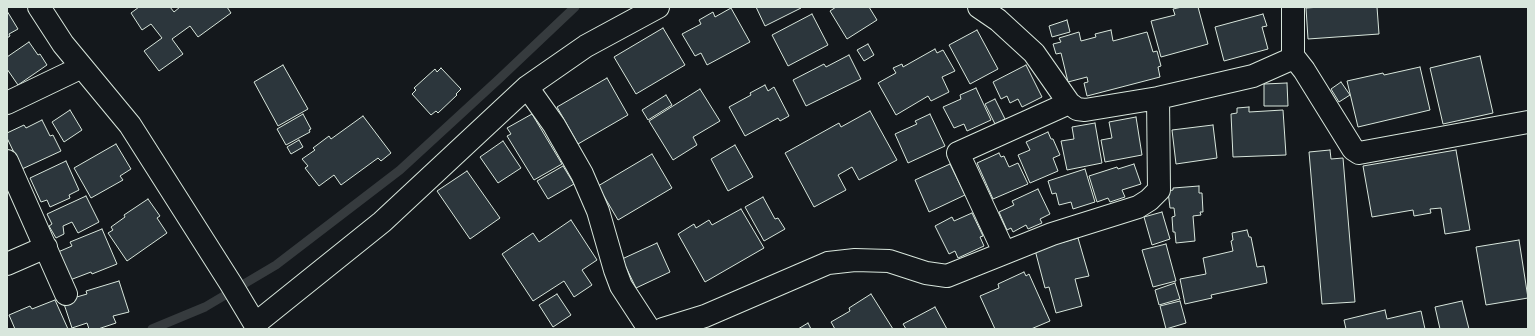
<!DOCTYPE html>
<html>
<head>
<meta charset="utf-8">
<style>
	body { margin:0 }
	#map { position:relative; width:1535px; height:336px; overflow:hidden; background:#14181c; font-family:"Public Sans",sans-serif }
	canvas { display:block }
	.frame { position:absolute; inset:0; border:8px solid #d8e6dc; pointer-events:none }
</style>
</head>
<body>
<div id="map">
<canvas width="1535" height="336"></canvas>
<div class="frame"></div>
</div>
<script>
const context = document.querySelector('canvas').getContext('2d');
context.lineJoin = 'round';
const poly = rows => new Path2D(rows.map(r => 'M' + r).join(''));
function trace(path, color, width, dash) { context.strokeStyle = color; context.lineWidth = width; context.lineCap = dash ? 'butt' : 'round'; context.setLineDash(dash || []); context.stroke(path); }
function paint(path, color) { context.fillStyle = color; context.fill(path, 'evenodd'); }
trace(poly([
	[152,329,205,307,276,265,400,170,499,79,575,7]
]), '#363b3e', 9);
const building = poly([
	[139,7,170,7,174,12,180,7,227,7,231,13,198,37,190,26,172,39,183,54,159,71,144,51,162,38,151,24,142,30,131,13,139,7],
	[756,7,800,7,801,8,765,26,756,7],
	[836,7,869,7,877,20,847,39,830,11,836,7],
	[1182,7,1198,7,1208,44,1161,57,1151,21,1175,15,1173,9,1182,7],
	[1321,7,1377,7,1379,34,1308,39,1306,8,1321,7],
	[731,8,750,42,707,65,701,53,695,56,682,34,701,24,699,20,713,12,715,17,731,8],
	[7,11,18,29,9,34,10,36,7,38,7,11],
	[812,14,828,45,788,66,772,35,812,14],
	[1263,14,1267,26,1262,27,1268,49,1224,61,1215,27,1263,14],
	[1067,20,1070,32,1052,37,1049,26,1067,20],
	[663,28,685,65,636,94,614,57,663,28],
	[977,30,998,69,970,84,949,45,977,30],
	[1111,30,1113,41,1147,32,1153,52,1157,51,1161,66,1158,67,1160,77,1087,96,1084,83,1088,82,1087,77,1068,82,1061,53,1056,54,1053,44,1061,42,1059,38,1079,32,1081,41,1096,37,1095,34,1111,30],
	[29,42,38,55,40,54,47,65,18,85,7,69,7,57,29,42],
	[868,44,874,55,864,61,857,50,868,44],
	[935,49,937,53,943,50,955,71,942,77,949,92,931,101,928,96,896,115,878,83,896,73,893,68,902,64,903,67,935,49],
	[849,55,861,79,806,106,793,80,824,64,826,67,849,55],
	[1480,56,1493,113,1443,124,1430,68,1480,56],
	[283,65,308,109,278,126,254,82,283,65],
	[1026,65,1042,97,1022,107,1018,99,1010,103,1007,96,1001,99,993,82,1026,65],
	[1420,67,1430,110,1358,127,1347,81,1383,73,1384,75,1420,67],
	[441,68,461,89,456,94,457,95,438,113,436,111,431,115,412,94,416,90,414,88,435,69,437,72,441,68],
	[607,78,628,115,578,144,557,107,607,78],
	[1341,82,1350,95,1339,102,1331,89,1341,82],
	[1287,83,1288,106,1264,106,1264,84,1287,83],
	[765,85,768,91,774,87,789,116,780,121,778,118,745,136,729,107,751,95,750,93,765,85],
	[976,88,991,120,967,131,964,124,954,128,943,107,961,99,960,95,976,88],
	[700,89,720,121,693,137,697,145,673,160,649,121,700,89],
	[666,95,672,105,648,120,642,110,666,95],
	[995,99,1005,119,995,124,985,104,995,99],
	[1249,107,1249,112,1283,110,1286,155,1233,157,1231,114,1237,113,1237,108,1249,107],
	[70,110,82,130,64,142,52,122,70,110],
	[870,111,897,160,859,180,852,167,838,175,846,190,814,207,785,153,839,123,841,127,870,111],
	[303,114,311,129,309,130,310,132,286,145,277,129,303,114],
	[532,114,562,164,534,180,507,136,511,134,507,128,532,114],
	[930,114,945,146,908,163,895,134,917,124,915,121,930,114],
	[363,116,391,153,381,161,378,158,341,185,334,175,319,186,305,168,308,166,302,159,315,150,313,148,329,136,331,139,363,116],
	[1136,117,1142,155,1105,162,1101,140,1112,138,1109,122,1136,117],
	[42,120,50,136,53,135,61,151,22,169,7,138,7,133,24,125,26,128,42,120],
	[1095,123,1102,163,1067,170,1061,141,1074,139,1072,127,1095,123],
	[1213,125,1217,158,1176,164,1172,130,1213,125],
	[1048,132,1051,139,1053,139,1060,155,1053,158,1058,171,1030,183,1018,155,1030,150,1026,142,1048,132],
	[299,140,303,147,291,154,287,147,299,140],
	[503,141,521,168,498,183,480,157,503,141],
	[116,144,131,169,120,176,123,180,91,198,74,168,116,144],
	[735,145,753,177,728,191,711,159,735,145],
	[1330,150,1331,159,1343,158,1355,302,1322,304,1309,152,1330,150],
	[1456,150,1470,230,1445,234,1441,208,1430,209,1431,213,1414,216,1413,210,1372,217,1363,166,1456,150],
	[999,153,1001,157,1004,156,1009,167,1018,163,1028,184,993,199,977,163,999,153],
	[652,154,672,188,618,220,598,186,652,154],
	[66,161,79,190,69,195,70,198,50,207,47,200,41,202,30,178,66,161],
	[950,164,965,195,929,212,915,180,950,164],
	[1134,164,1141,184,1122,190,1125,197,1110,202,1108,198,1097,202,1089,176,1117,167,1118,169,1134,164],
	[563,166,574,184,548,199,537,181,563,166],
	[1085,169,1095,202,1073,209,1071,202,1059,205,1056,193,1052,194,1048,181,1085,169],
	[467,171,500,218,470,239,437,191,467,171],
	[1199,186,1199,193,1202,193,1203,212,1200,212,1201,215,1193,216,1195,241,1176,243,1175,232,1173,232,1172,217,1175,216,1174,208,1170,208,1168,191,1173,190,1173,188,1199,186],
	[1038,189,1050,214,1040,219,1042,223,1028,229,1026,225,1013,232,1011,228,1007,230,999,212,1014,205,1012,201,1038,189],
	[86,196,99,222,78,233,72,222,63,226,64,234,56,238,49,226,52,224,47,214,86,196],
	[763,197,775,219,778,218,785,229,764,241,745,207,763,197],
	[148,199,160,216,157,218,167,233,127,261,108,233,113,230,111,227,125,217,124,215,148,199],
	[741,209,764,248,705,282,678,234,694,224,696,228,709,220,712,225,741,209],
	[1162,212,1170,239,1152,245,1144,217,1162,212],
	[972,213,983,236,980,237,984,246,958,258,955,251,949,254,935,226,952,217,954,221,972,213],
	[571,220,597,260,582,270,592,285,574,297,564,281,533,301,502,254,533,233,539,242,571,220],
	[102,229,117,264,92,274,91,272,70,280,58,252,72,246,70,242,102,229],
	[1247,230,1249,237,1251,237,1257,267,1264,266,1267,283,1211,295,1212,298,1185,304,1180,279,1206,274,1203,258,1233,251,1231,241,1233,240,1232,233,1247,230],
	[1078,238,1089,276,1075,279,1082,306,1056,313,1049,287,1045,288,1035,250,1078,238],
	[1519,240,1528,298,1486,305,1476,247,1519,240],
	[657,243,670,272,636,288,622,259,657,243],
	[1166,244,1176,281,1153,287,1142,250,1166,244],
	[1024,272,1026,276,1029,274,1050,321,1031,329,995,329,980,296,999,288,998,284,1024,272],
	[119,281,129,312,113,316,116,323,98,329,89,329,87,323,72,328,63,301,87,294,86,291,119,281],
	[1175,283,1180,299,1159,305,1155,290,1175,283],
	[557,294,571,315,553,327,539,305,557,294],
	[871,294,893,329,835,329,831,322,850,311,849,308,871,294],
	[55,300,68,329,15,329,9,315,30,306,32,309,55,300],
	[1180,301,1186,323,1166,329,1160,306,1180,301],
	[1462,301,1469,329,1440,329,1435,307,1462,301],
	[935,307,947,329,906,329,903,324,935,307],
	[1385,310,1387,319,1421,311,1425,329,1346,329,1344,320,1385,310],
	[808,323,811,329,798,329,808,323]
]);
paint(building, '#2c363c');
trace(building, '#d8e6dc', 1);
const street = poly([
	[39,7,63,44,130,125,231,284,255,324,257,329],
	[979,7,998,20,1034,53,1069,103,1077,109,1085,110,1158,98,1253,76,1289,60,1293,56],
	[1293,7,1293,56,1304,70,1353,149,1359,153,1528,122],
	[527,87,554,125,582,174,598,211,615,270,621,286,649,329],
	[7,103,82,67],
	[7,161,66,294],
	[1004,252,958,153,1069,103],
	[7,264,46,247],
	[255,324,382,222,527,87,586,46,658,7],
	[663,329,705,316,828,263,855,260,889,261,926,273,947,276,1052,234,1138,207,1149,200,1159,190,1158,98]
]);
trace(street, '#d8e6dc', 24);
trace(street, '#14181c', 22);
</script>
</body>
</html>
